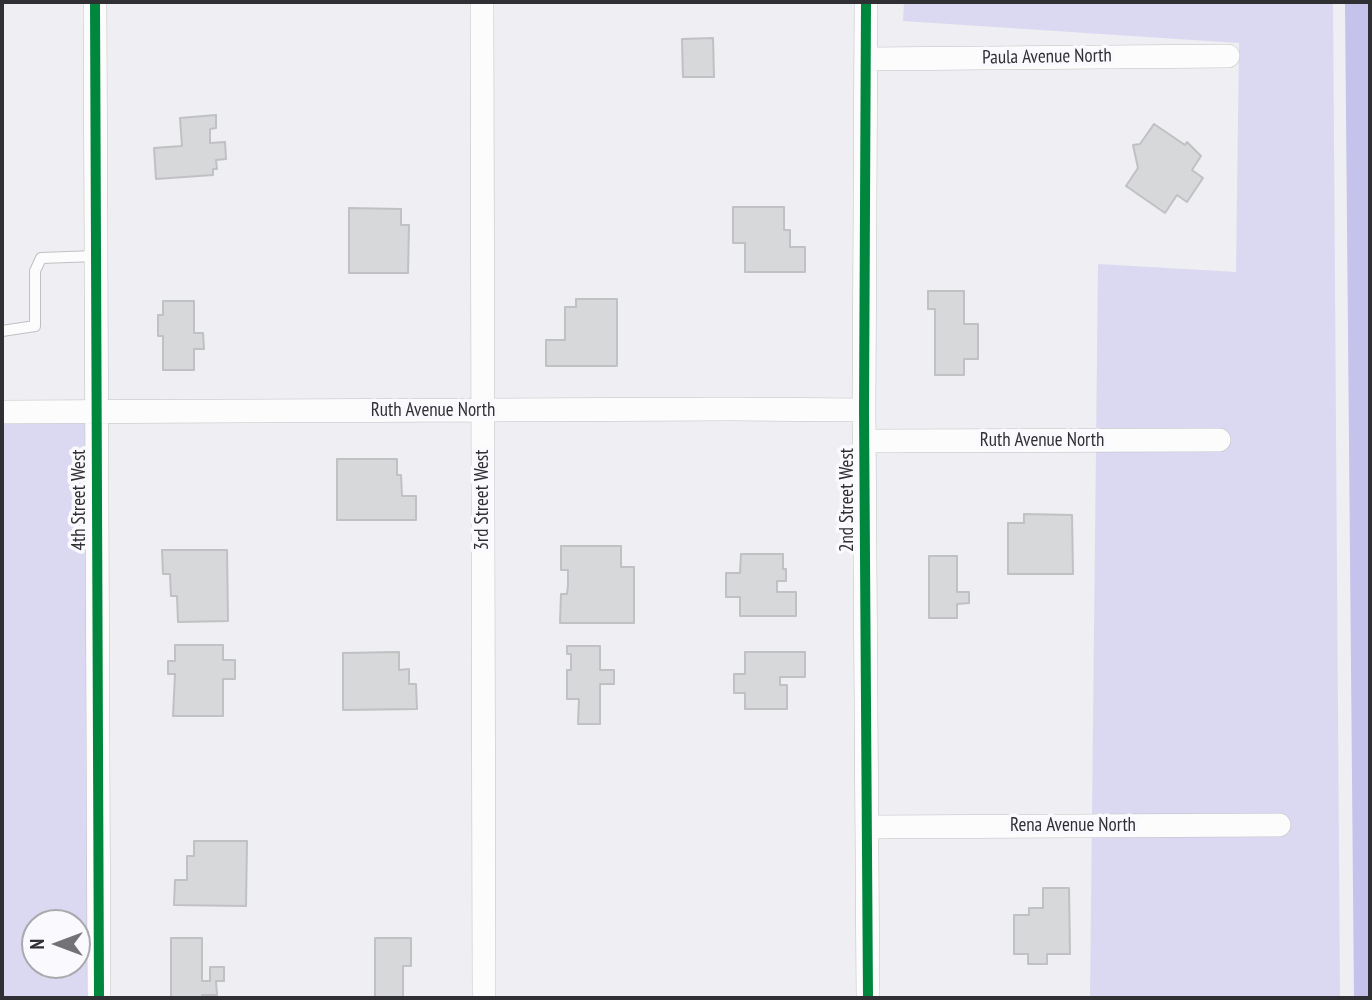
<!DOCTYPE html>
<html>
<head>
<meta charset="utf-8">
<style>
	body { margin:0 }
	#map { position:relative; width:1372px; height:1000px; overflow:hidden; background:#eeeef3; font-family:"PT Sans Narrow",sans-serif }
	canvas { display:block }
	.frame { position:absolute; inset:0; border:4px solid #303034; pointer-events:none }
	.north { position:absolute; left:21px; top:909px; width:70px; height:70px; box-sizing:border-box; background:#fafafe; border:2px solid #a9a9ad; border-radius:50%; rotate:270deg; font-size:19px; font-weight:700; line-height:28px; text-align:center; color:#303034 }
	.north::after { content:''; display:block; margin:auto; width:24px; height:32px; background:#727277; clip-path:polygon(50% 0,100% 100%,50% 72%,0 100%) }
</style>
</head>
<body>
<div id="map">
<canvas width="1372" height="1000"></canvas>
<div class="frame"></div>
<div class="north">N</div>
</div>
<script>
const context = document.querySelector('canvas').getContext('2d');
context.lineJoin = 'round';
function paint(path, color) { context.fillStyle = color; context.fill(path, 'evenodd'); }
const poly = rows => new Path2D(rows.map(r => 'M' + r).join(''));
function trace(path, color, width, dash) { context.strokeStyle = color; context.lineWidth = width; context.lineCap = dash ? 'butt' : 'round'; context.setLineDash(dash || []); context.stroke(path); }
function drawText(font, color, halo, rows, align = 'center') {
  context.font = font + ' "PT Sans Narrow",sans-serif'; context.lineWidth = 7; context.setLineDash([]); context.textBaseline = 'middle'; context.strokeStyle = halo; context.fillStyle = color; for (const [text, x, y, turn = 0] of rows) {
    context.save(); context.translate(x, y); context.rotate((+turn || 0) * Math.PI / 180); context.textAlign = isNaN(turn) ? turn : align; if (halo) context.strokeText(text, 0, 0); context.fillText(text, 0, 0); context.restore();
  }
}
paint(poly([
	[904,2,1333,2,1340,998,1090,998,1098,264,1236,272,1239,43,903,21],
	[2,411,93,412,101,998,2,998],
	[35,923,77,923,77,965,35,965]
]), '#dad9f1');
trace(poly([
	[1359,2,1368,998]
]), '#c5c2eb', 28);
const building = poly([
	[713,38,714,77,683,77,682,39,713,38],
	[216,115,216,128,210,129,210,143,225,142,226,159,216,160,217,169,213,169,213,175,156,179,154,148,182,146,180,118,216,115],
	[1154,124,1185,145,1187,142,1201,156,1192,170,1203,178,1187,202,1177,195,1165,213,1126,186,1138,168,1133,145,1140,144,1154,124],
	[733,207,784,207,784,230,790,230,790,247,805,247,805,272,745,272,745,243,733,243,733,207],
	[349,208,401,209,401,225,409,225,408,273,349,273,349,208],
	[928,291,964,291,964,324,978,324,978,359,964,359,964,375,935,375,935,309,928,309,928,291],
	[576,299,617,299,617,366,546,366,546,340,565,340,565,307,576,307,576,299],
	[163,301,194,301,194,333,203,333,204,349,194,349,194,370,163,370,163,336,158,336,158,315,163,315,163,301],
	[337,459,397,459,397,475,401,475,402,496,416,496,416,520,337,520,337,459],
	[1024,514,1072,515,1073,574,1008,574,1008,523,1024,523,1024,514],
	[561,546,621,546,621,567,634,567,634,623,560,623,561,594,567,594,568,585,568,570,561,570,561,546],
	[162,550,227,550,228,621,178,622,177,596,171,596,170,574,163,574,162,550],
	[741,554,783,554,783,569,786,569,786,581,777,581,777,592,796,592,796,616,740,616,740,597,726,597,726,573,740,573,741,554],
	[929,556,957,556,957,592,969,592,969,603,957,604,957,618,929,618,929,556],
	[175,645,223,645,223,660,235,660,235,679,223,679,223,716,173,716,175,674,168,674,168,661,175,661,175,645],
	[567,646,600,646,600,670,614,670,614,684,600,684,600,724,578,724,579,699,567,699,567,670,571,670,571,654,567,654,567,646],
	[399,652,399,670,409,669,409,684,416,684,417,709,343,710,343,653,399,652],
	[745,652,805,652,805,677,780,677,780,685,787,685,787,709,745,709,745,693,734,693,734,674,745,674,745,652],
	[194,841,247,841,246,906,174,905,175,880,187,880,187,856,194,856,194,841],
	[1043,888,1069,888,1070,954,1047,954,1047,964,1028,964,1028,954,1014,954,1014,915,1029,915,1029,908,1043,908,1043,888],
	[171,938,202,938,202,981,210,981,210,967,224,967,224,981,216,981,217,995,202,995,202,998,171,998,171,938],
	[375,938,411,938,411,966,403,966,403,998,375,998,375,938]
]);
paint(building, '#d7d8d9');
trace(building, '#c0c1c2', 2);
const lane = poly([
	[2,331,35,326,35,271,41,258,96,256]
]);
const street = poly([
	[95,2,99,998],
	[482,2,484,998],
	[866,2,864,410,868,998],
	[866,59,1228,56],
	[2,412,731,409,864,410],
	[865,441,1219,440],
	[868,827,1279,825]
]);
trace(lane, '#c0c0c4', 12);
trace(street, '#c0c0c4', 24);
trace(lane, '#fcfcfd', 10);
trace(street, '#fcfcfd', 23);
trace(poly([
	[95,2,99,998],
	[866,2,864,410,868,998]
]), '#00873e', 10);
drawText('19px', '#303034', '#fafafe', [
	["Paula Avenue North",1047,57,-1],
	["Ruth Avenue North",433,411],
	["Ruth Avenue North",1042,441],
	["4th Street West",80,500,-90],
	["3rd Street West",483,500,-90],
	["2nd Street West",848,500,-90],
	["Rena Avenue North",1073,826]
]);
</script>
</body>
</html>
